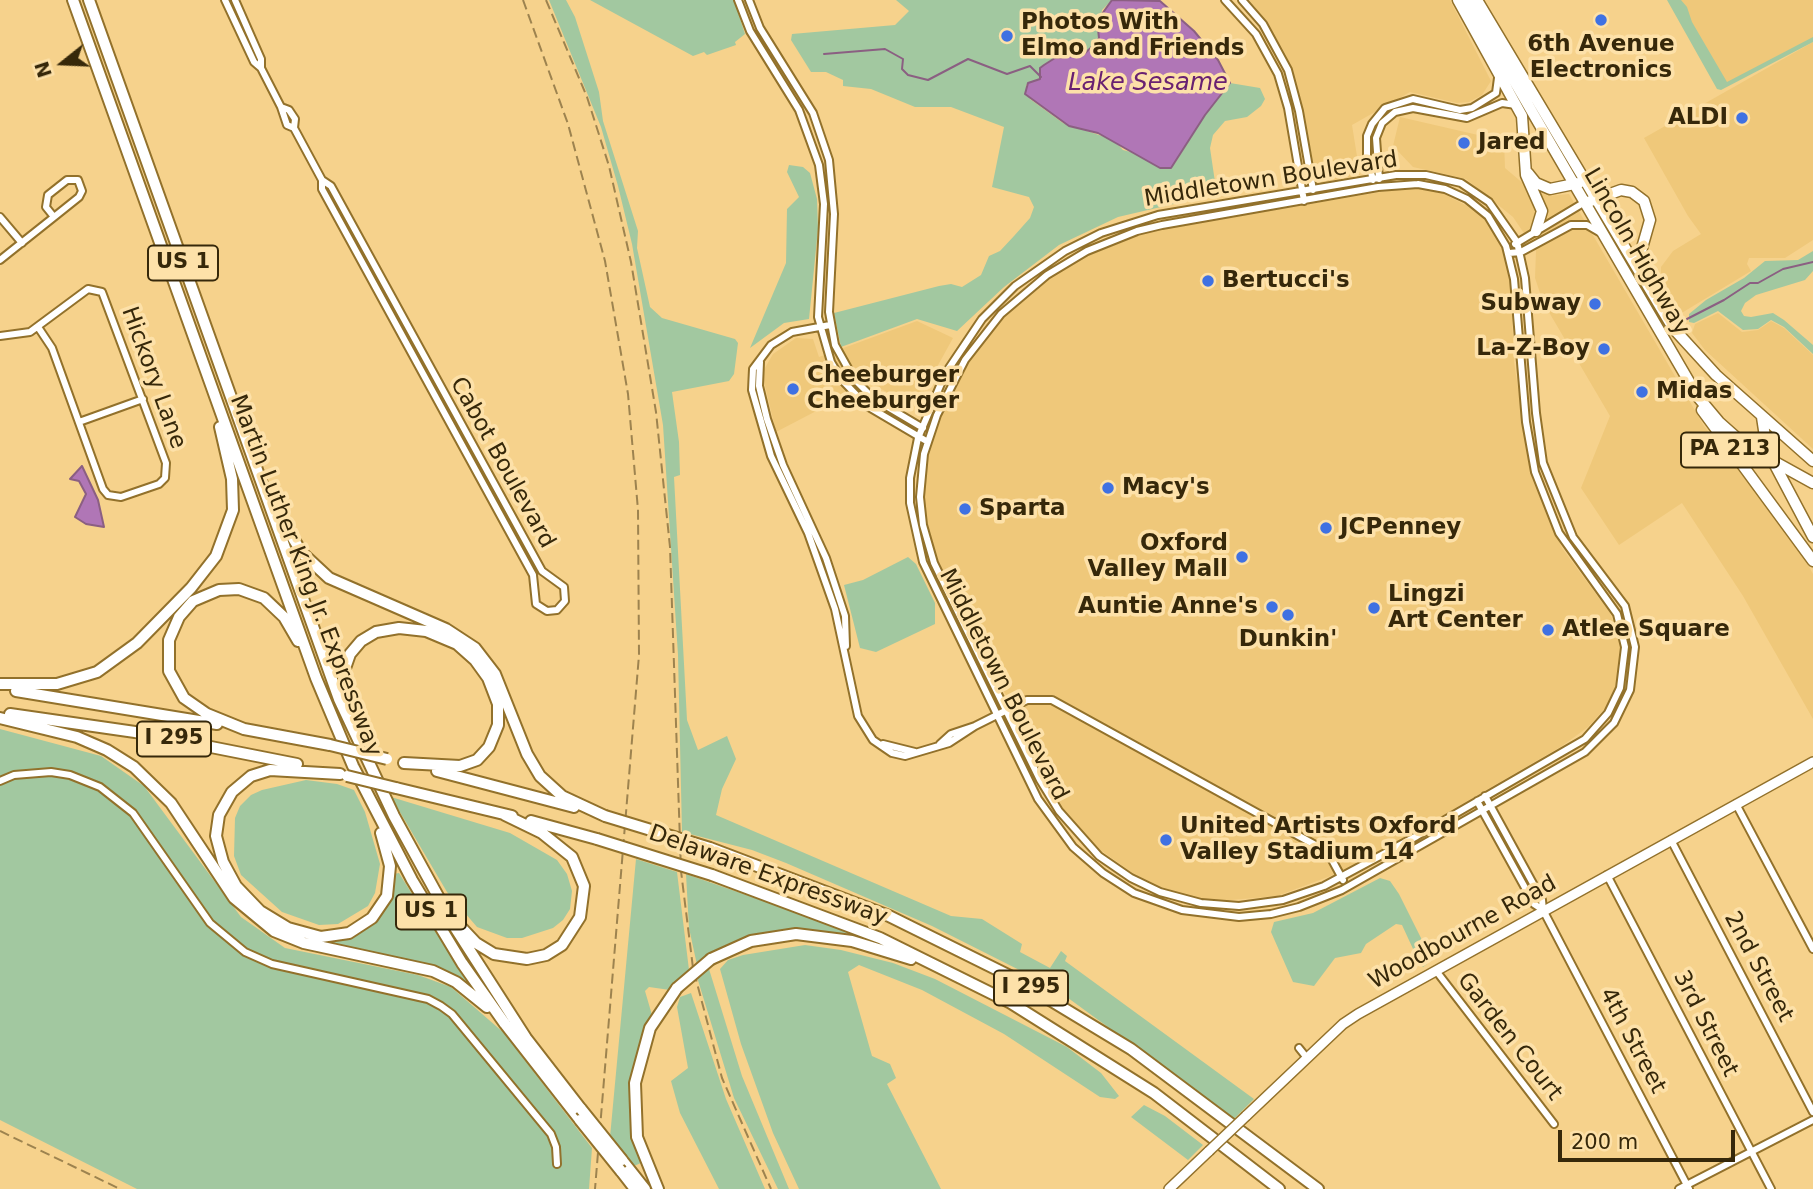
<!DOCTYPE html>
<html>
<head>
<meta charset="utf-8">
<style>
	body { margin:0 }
	#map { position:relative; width:1813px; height:1189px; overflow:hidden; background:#f6d28c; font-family:"DejaVu Sans",sans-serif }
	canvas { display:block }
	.north { position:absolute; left:28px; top:28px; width:70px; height:70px; -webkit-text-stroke:5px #fde1a9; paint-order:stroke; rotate:252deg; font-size:19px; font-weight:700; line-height:28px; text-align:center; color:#36280a }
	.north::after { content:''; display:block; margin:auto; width:24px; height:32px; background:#36280a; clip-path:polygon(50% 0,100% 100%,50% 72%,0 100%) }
	.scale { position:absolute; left:1558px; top:1130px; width:177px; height:32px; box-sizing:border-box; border:4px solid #36280a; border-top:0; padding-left:9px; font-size:21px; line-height:24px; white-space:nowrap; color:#36280a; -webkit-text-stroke:5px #fde1a9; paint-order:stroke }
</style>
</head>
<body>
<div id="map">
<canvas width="1813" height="1189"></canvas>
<div class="north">N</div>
<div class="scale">200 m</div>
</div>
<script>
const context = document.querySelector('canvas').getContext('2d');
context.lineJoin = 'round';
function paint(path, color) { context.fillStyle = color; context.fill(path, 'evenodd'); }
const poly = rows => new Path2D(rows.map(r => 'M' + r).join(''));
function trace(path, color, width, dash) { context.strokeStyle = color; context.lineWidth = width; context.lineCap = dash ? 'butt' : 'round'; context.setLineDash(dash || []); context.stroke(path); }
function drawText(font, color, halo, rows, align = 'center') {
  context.font = font + ' "DejaVu Sans",sans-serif'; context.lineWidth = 7; context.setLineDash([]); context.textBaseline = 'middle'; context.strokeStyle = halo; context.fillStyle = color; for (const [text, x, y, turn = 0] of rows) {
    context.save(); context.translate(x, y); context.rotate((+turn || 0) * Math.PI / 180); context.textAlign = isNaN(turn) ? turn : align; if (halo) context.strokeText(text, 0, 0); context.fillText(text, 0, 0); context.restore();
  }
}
paint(poly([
	[1249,0,1450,0,1491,81,1482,95,1469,102,1457,103,1410,92,1352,125,1360,175,1317,183,1302,107,1286,55,1266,21],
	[1671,0,1813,0,1813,40,1722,86],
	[1813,42,1813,240,1785,258,1749,258,1747,264,1751,271,1680,314,1661,287,1661,267,1673,251,1701,234,1688,216,1644,138],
	[1400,117,1504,141,1505,168,1525,185,1548,196,1569,194,1704,426,1798,547,1813,574,1813,719,1743,596,1682,503,1619,545,1581,488,1610,416,1543,302,1535,278,1536,251,1513,217,1466,179,1413,167,1393,146],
	[1418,186,1436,190,1477,211,1493,228,1503,245,1510,273,1514,362,1532,479,1562,548,1610,613,1621,643,1619,675,1608,705,1588,727,1562,746,1352,868,1277,896,1219,901,1180,896,1147,883,1096,847,1070,820,1032,757,1020,720,988,663,929,541,923,491,927,452,937,423,962,370,994,327,1037,286,1085,254,1143,233,1176,226],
	[1718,313,1742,332,1758,330,1771,321,1784,328,1813,355,1813,449,1705,350,1692,333,1695,324],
	[917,321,953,338,915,407,870,383,776,432,762,373,773,354,796,338,813,339,819,357]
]), '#efc87a');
paint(poly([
	[549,0,566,0,575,17,599,92,603,121,638,231,637,248,650,307,662,318,735,339,738,343,734,374,729,381,672,392,679,442,680,475,674,477,687,720,698,750,727,736,736,759,722,789,716,815,951,916,982,919,1022,944,1020,952,1050,968,1061,951,1067,956,1065,961,1254,1099,1234,1119,1053,987,932,926,786,863,752,850,682,832,678,655,663,425,632,244,618,186,601,127],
	[590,0,734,0,745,34,735,42,736,45,707,55,704,52,693,56],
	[896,0,1112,0,1102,10,1099,39,1089,52,1051,60,1040,68,1040,79,1026,85,1027,90,1030,99,1063,123,1114,140,1123,150,1142,155,1160,168,1175,163,1205,115,1230,83,1260,88,1265,99,1261,106,1247,117,1225,121,1213,135,1210,148,1216,189,1212,195,1118,217,1059,245,1004,287,957,331,917,319,841,347,834,313,939,286,951,284,962,287,981,275,989,256,1000,251,1014,236,1030,218,1034,207,1029,197,992,187,1004,127,951,107,915,107,871,89,843,86,843,80,826,72,811,72,791,40,792,34,895,25,909,11],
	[1667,0,1681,0,1687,7,1692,22,1727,82,1813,37,1813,42,1721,90,1717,89],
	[789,165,803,167,810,173,817,199,818,229,809,319,784,323,750,348,786,263,787,209,799,197,787,172],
	[1813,251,1813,271,1805,280,1756,295,1745,303,1741,311,1744,316,1751,317,1773,313,1784,320,1813,345,1813,354,1784,327,1771,320,1758,329,1743,330,1718,311,1694,323,1689,322,1689,314,1706,300,1744,278,1765,261,1798,260],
	[908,557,916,564,935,603,935,624,876,652,860,648,844,585,863,580],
	[0,729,101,756,144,786,241,917,285,948,418,975,451,987,504,1033,592,1148,589,1189,137,1189,0,1120],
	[306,780,337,784,354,790,365,812,380,864,375,893,368,906,338,924,319,925,282,912,241,875,234,856,235,818,240,806,251,795,262,790],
	[391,797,510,833,557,860,567,874,572,891,570,909,563,920,553,928,522,938,507,938,477,927,447,892],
	[636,859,677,872,689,970,670,990,649,987,645,991,652,1015,638,1048,631,1082,631,1126,641,1163,634,1166,610,1137],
	[399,873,453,960,472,990,452,976,313,941,368,926,394,874],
	[686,874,824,922,874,943,784,931,697,965,689,928],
	[1380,878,1390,881,1399,894,1421,938,1427,964,1423,967,1420,964,1402,925,1396,924,1366,944,1361,953,1335,958,1314,986,1293,982,1271,932,1274,922,1313,913],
	[805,945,841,950,893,963,935,979,1067,1047,1101,1073,1119,1096,1115,1099,1100,1097,1004,1034,922,990,859,965,848,972,872,1056,890,1064,896,1078,887,1084,941,1189,799,1189,773,1133,741,1044,720,969,728,960,743,955],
	[709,969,742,1076,789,1189,778,1189,734,1098,697,977],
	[691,993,726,1099,765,1189,719,1189,680,1113,671,1081,688,1068,677,1007,680,997],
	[1144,1105,1165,1116,1203,1145,1188,1160,1131,1117]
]), '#a2c8a0');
const water = poly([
	[1112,0,1160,1,1194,31,1218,60,1230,83,1205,115,1171,168,1160,168,1098,133,1069,126,1025,94,1028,83,1040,79,1040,68,1044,65,1055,58,1083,55,1096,43,1099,38,1097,21,1112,0],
	[82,466,98,500,104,527,86,524,75,517,86,494,79,481,70,479,82,466]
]);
paint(water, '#b076b6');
trace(water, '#8b5f82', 2);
trace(poly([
	[824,54,885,49,903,59,902,69,908,75,928,80,968,59,1007,74,1030,66,1041,77],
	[1685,320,1724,300,1750,283,1758,283,1783,269,1813,262]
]), '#8b5f82', 2);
const minor = poly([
	[225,0,254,62,261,68,281,107],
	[235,0,261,59,261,68],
	[738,0,750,31,799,110,819,165,824,204,818,317,831,362,841,379,867,406,928,442],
	[749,0,760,28,813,113,829,160,834,214,829,312,835,345,854,379,874,399,923,428],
	[1225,0,1256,34,1278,74,1288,108,1304,201],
	[1242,0,1263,24,1288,70,1299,111,1313,190],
	[294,128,295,119,289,110,281,107,287,125,294,128,322,180],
	[1396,175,1426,175,1461,183,1489,202,1517,242,1525,278,1536,413,1543,463,1573,537,1625,606,1635,647,1630,690,1614,723,1585,752,1342,890,1299,907,1271,914,1239,917,1182,910,1134,893,1103,873,1073,847,1038,799,923,562,910,503,910,478,918,438,945,374,982,319,1015,286,1065,251,1101,233,1158,215,1396,175],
	[1379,179,1376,138,1382,123,1395,112,1413,108,1467,118,1502,103,1516,105],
	[322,180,331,186,542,571,564,587,565,601,557,610,547,611,536,604,533,575,322,189,322,180],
	[1373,180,1367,157,1367,136,1372,124,1385,108,1413,99,1460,110,1472,108,1496,93,1498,78],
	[1418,184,1445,189,1467,199,1488,216,1506,246,1514,279,1526,422,1535,472,1559,533,1617,614,1625,647,1620,688,1608,713,1585,739,1417,836,1324,886,1283,900,1239,906,1201,903,1160,892,1131,878,1099,856,1059,811,1040,780,934,563,923,525,920,497,924,454,937,415,965,360,1001,314,1047,275,1087,251,1137,231,1162,225,1378,187,1418,184],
	[0,217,22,243],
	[1515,244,1585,202],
	[1509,253,1521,252,1571,225,1587,225,1599,232],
	[0,260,10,252,54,217,79,197,82,191,78,180,67,180,48,195,46,207,54,217],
	[830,325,792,332,771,345,753,369,752,390,771,456,808,533,835,609,858,716,873,740,892,753,905,756,949,743,975,726],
	[0,336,30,332,88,289,102,292,166,463,165,478,159,484,121,497,108,495,103,489,52,348,38,327],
	[760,362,759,386,767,419,783,465,826,558,845,616,846,646],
	[79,422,143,399],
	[883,744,915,752],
	[940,744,951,734,975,726,1027,700,1052,700,1317,846,1331,858,1343,880],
	[0,781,14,775,51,772,70,775,100,787,133,813,210,923,245,952,272,964,428,999,441,1006,452,1014,551,1134,556,1147,557,1164],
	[1485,796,1542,900,1543,910],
	[1477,801,1534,904,1543,910,1689,1189],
	[1736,804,1813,949],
	[1671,840,1813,1112],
	[1607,875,1771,1189],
	[1437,972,1554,1124],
	[1299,1048,1307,1058],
	[1679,1189,1813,1120]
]);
const secondary = poly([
	[1246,1116,1343,1024,1358,1014,1813,762],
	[1169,1189,1209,1151]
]);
const primary = poly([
	[1458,0,1522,116,1526,175,1542,211,1536,231],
	[1467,0,1698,397,1719,422,1746,446,1813,483],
	[1477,0,1673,328,1716,375,1813,461],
	[1528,173,1536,183,1550,189,1579,183],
	[1588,202,1621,190,1632,192,1644,201,1650,220,1640,255,1642,272],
	[1702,410,1813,561],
	[1762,417,1767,450,1813,537]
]);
const motorway = poly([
	[73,0,316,678,353,766,412,880,462,963,505,1024,580,1120],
	[89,0,339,699,394,816,456,929,526,1038,581,1109],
	[277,512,302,553,329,578,446,629,475,648,495,674,527,754,540,776,562,796,605,816],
	[298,641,284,617,264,598,239,589,219,590,193,601,179,617,169,640,169,671,184,698,207,714,244,729,330,745],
	[0,684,57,684,97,672,137,643,191,588,216,556,233,510,232,479,220,427],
	[16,691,217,724],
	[346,702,343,674,350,654,361,641,376,632,399,628,426,631,457,644,475,660,488,678,498,704,498,725,489,747,477,760,460,766,404,763],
	[10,714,135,732,297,764],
	[0,718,77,737,107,750,134,767,171,803,234,898,274,931,304,943,433,971,456,982,487,1007],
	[437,771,574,807],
	[340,774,270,770,251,776,232,792,219,815,216,836,223,862,236,886,260,911,288,928,321,937,349,933,372,918,387,896,390,866,381,833],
	[396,788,512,816],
	[531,821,597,839],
	[710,848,889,916,1012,977,1131,1049,1318,1189],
	[712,875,880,938,1011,1003,1154,1093,1279,1189],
	[459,925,476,943,494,954,527,959,546,955,562,945,580,917,584,886,572,857,542,833,505,815],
	[711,959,751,941,796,934,852,941,911,959],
	[622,1160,645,1189],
	[621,1171,635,1189],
	[658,1189,637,1137,635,1083,650,1028,677,988]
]);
trace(minor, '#92712b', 10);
trace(secondary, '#92712b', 12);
trace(primary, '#92712b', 13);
trace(motorway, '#92712b', 14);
trace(minor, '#fff', 6);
trace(secondary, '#fff', 9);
trace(primary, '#fff', 10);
trace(motorway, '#fff', 10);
trace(poly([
	[523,0,568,124,605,261,628,394,638,510,639,655,595,1189],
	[546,0,587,97,609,166,631,262,656,412,670,547,681,871,693,968,722,1078,771,1189],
	[0,1131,120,1189]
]), '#9d834f', 2, [10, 5]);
const secondaryBridge = poly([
	[1209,1151,1246,1116]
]);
const motorwayBridge = poly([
	[330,745,387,759],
	[347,776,396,788],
	[605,816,710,848],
	[597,839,712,875],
	[677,988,711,959],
	[581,1109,622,1160],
	[580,1120,621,1171]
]);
trace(secondaryBridge, '#92712b', 12, []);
trace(motorwayBridge, '#92712b', 14, []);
trace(secondaryBridge, '#fff', 9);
trace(motorwayBridge, '#fff', 10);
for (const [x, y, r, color] of [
	[1601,20,7,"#3f71e2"],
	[1007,36,7,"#3f71e2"],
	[1742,118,7,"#3f71e2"],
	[1464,143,7,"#3f71e2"],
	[1208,281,7,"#3f71e2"],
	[1595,304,7,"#3f71e2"],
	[1604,349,7,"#3f71e2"],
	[793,389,7,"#3f71e2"],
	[1642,392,7,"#3f71e2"],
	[1108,488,7,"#3f71e2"],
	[965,509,7,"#3f71e2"],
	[1326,528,7,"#3f71e2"],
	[1242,557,7,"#3f71e2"],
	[1272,607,7,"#3f71e2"],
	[1374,608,7,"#3f71e2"],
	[1288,615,7,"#3f71e2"],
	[1548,630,7,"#3f71e2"],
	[1166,840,7,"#3f71e2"]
]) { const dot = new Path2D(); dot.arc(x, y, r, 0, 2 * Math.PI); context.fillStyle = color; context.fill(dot); trace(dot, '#fde1a9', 2.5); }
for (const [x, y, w] of [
	[183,263,70],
	[1730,450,98],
	[174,739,74],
	[431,912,70],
	[1031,988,74]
]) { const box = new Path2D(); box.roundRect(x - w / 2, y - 17.5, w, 35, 5); context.fillStyle = '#fde1a9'; context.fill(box); trace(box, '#36280a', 2); }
drawText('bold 21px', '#36280a', null, [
	["US 1",183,263],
	["PA 213",1730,450],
	["I 295",174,739],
	["US 1",431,912],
	["I 295",1031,988]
]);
drawText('bold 23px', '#36280a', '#fde1a9', [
	["Photos With",1021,23],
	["Elmo and Friends",1021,49],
	["6th Avenue",1601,45,"center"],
	["Electronics",1601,71,"center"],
	["ALDI",1728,118,"right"],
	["Jared",1478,143],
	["Bertucci's",1222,281],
	["Subway",1581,304,"right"],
	["La-Z-Boy",1590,349,"right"],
	["Cheeburger",807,376],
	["Cheeburger",807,402],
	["Midas",1656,392],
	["Macy's",1122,488],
	["Sparta",979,509],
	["JCPenney",1340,528],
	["Oxford",1228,544,"right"],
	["Valley Mall",1228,570,"right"],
	["Lingzi",1388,595],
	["Art Center",1388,621],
	["Auntie Anne's",1258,607,"right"],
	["Atlee Square",1562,630],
	["Dunkin'",1288,640,"center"],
	["United Artists Oxford",1180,827],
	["Valley Stadium 14",1180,853]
], 'left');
drawText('23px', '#36280a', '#fde1a9', [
	["Middletown Boulevard",1271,180,-9],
	["Lincoln Highway",1636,252,60],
	["Hickory Lane",153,378,70],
	["Cabot Boulevard",502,463,61],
	["Martin Luther King Jr. Expressway",305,576,69],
	["Middletown Boulevard",1003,685,63],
	["Delaware Expressway",768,876,20],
	["Woodbourne Road",1463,933,-29],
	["2nd Street",1758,967,62],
	["3rd Street",1705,1024,63],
	["Garden Court",1509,1037,52],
	["4th Street",1632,1041,62]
]);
drawText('italic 24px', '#692171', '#fde1a9', [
	["Lake Sesame",1148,84]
]);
</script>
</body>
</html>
